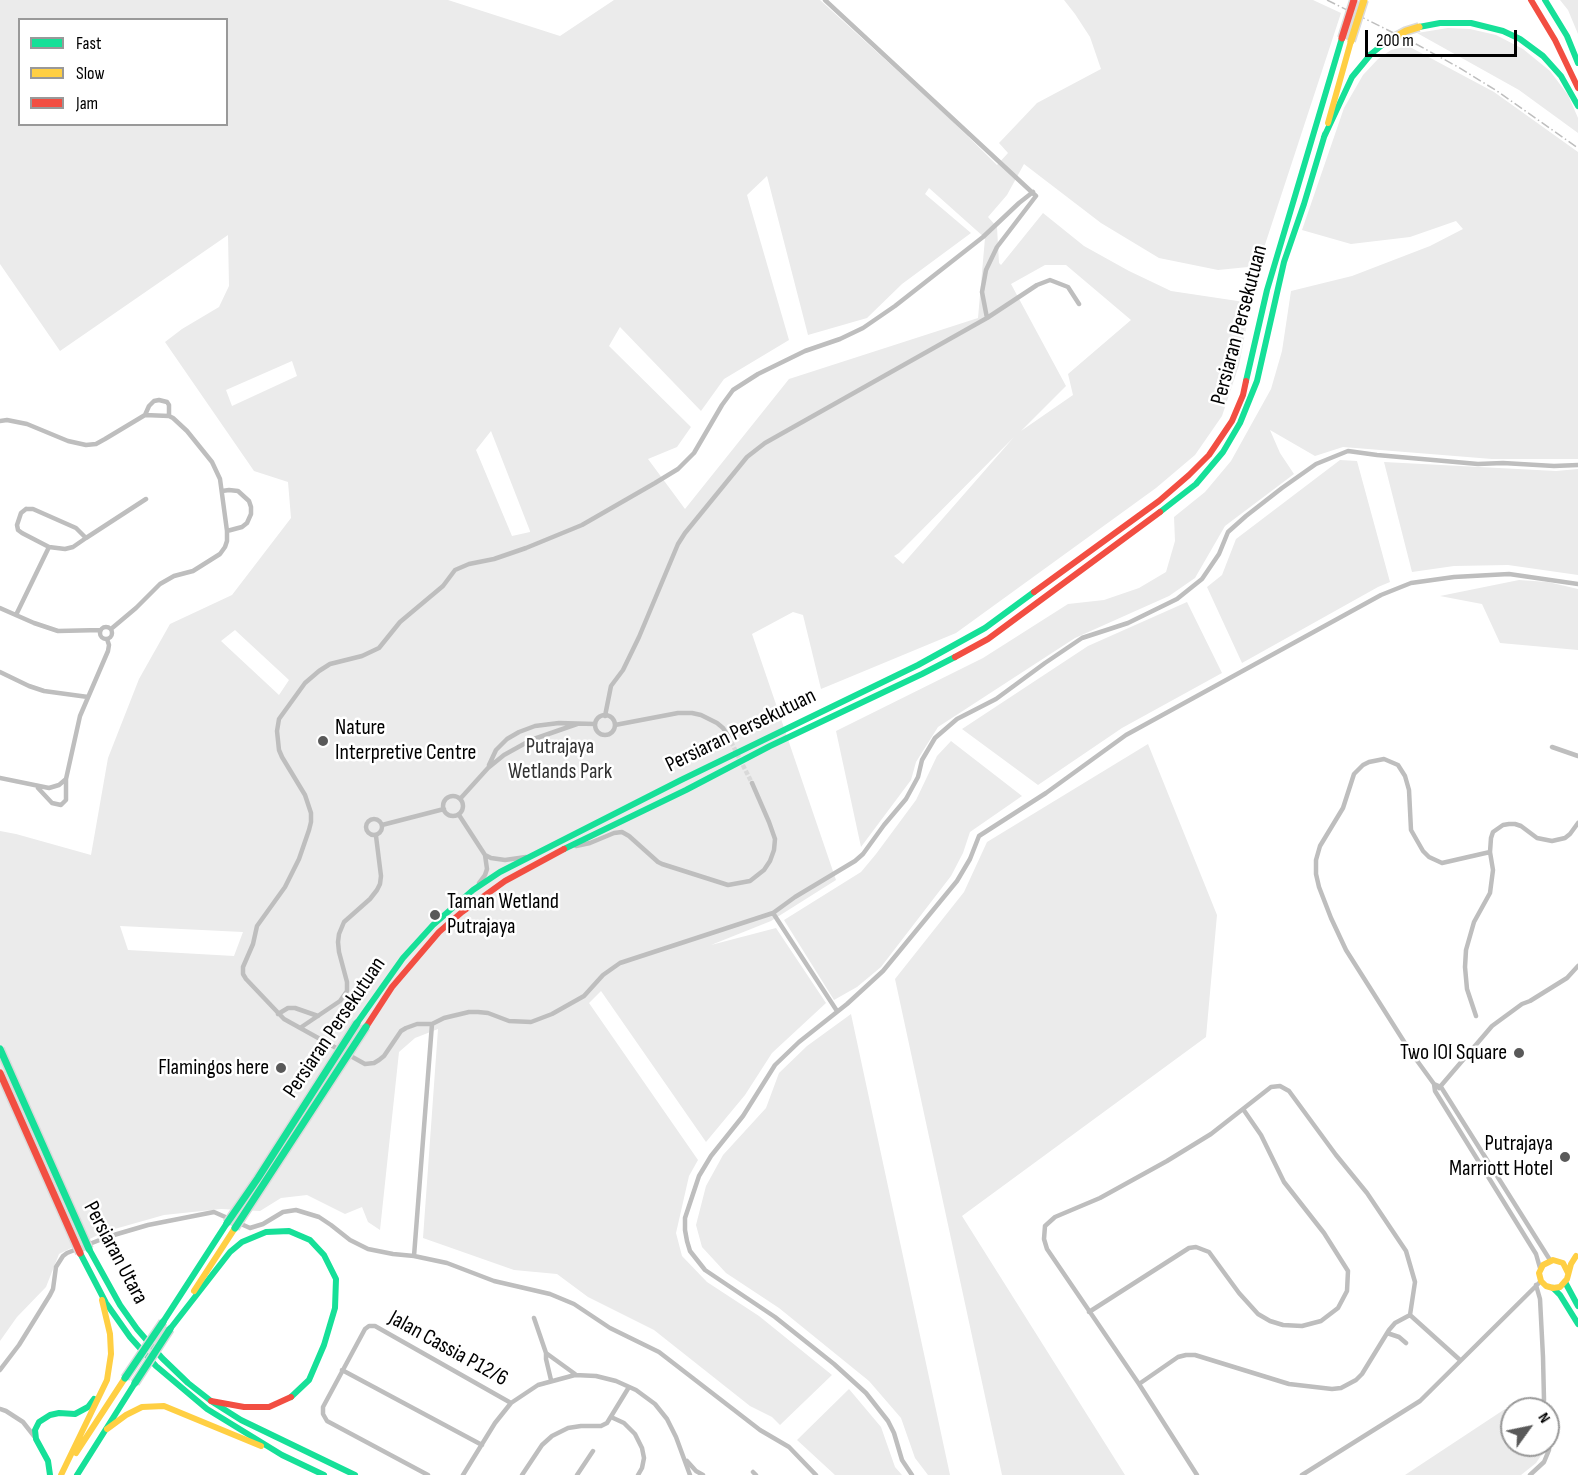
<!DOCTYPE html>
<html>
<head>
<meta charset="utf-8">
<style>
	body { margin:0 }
	#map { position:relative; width:1578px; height:1475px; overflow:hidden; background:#fff; font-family:"Sofia Sans Condensed",sans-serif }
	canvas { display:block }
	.legend { position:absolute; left:18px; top:18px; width:210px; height:108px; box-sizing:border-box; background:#fff; border:2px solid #999; margin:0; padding:8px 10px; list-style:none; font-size:18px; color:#000 }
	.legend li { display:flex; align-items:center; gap:12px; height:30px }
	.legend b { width:30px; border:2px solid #999 }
	.north { position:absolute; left:1500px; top:1397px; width:60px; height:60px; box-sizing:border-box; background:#fff; border:2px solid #999; border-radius:50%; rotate:57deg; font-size:16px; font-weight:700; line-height:24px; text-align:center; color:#000 }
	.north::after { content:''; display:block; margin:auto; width:21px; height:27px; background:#595959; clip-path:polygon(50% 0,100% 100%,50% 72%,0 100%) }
	.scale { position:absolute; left:1365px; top:30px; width:152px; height:27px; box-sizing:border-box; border:3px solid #000; border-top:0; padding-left:8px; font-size:18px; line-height:21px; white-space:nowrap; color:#000; -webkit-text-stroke:4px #fff; paint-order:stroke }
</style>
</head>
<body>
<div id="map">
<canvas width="1578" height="1475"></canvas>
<ul class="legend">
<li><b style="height:8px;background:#16e098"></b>Fast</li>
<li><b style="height:8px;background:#ffcf43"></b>Slow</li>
<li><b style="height:8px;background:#f24e42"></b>Jam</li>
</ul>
<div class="north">N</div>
<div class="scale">200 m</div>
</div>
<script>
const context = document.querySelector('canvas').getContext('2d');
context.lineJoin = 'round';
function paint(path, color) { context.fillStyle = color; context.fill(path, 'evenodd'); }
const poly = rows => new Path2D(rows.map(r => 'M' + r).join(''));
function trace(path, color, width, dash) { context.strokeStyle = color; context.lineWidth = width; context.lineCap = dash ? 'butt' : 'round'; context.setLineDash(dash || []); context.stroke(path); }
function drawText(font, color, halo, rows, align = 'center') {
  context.font = font + ' "Sofia Sans Condensed",sans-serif'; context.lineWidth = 5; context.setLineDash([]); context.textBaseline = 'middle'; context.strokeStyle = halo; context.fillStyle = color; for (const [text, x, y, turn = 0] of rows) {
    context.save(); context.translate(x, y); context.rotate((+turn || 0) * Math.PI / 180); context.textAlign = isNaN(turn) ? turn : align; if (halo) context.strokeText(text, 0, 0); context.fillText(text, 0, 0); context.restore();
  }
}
paint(poly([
	[0,0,448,0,560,36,614,0,820,0,946,115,997,165,1008,153,999,143,1037,103,1101,69,1090,37,1075,14,1064,0,1313,0,1341,13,1258,266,1218,270,1159,258,1101,223,1024,164,1007,195,988,217,997,227,999,263,1001,265,1043,213,1084,246,1129,271,1171,291,1251,303,1239,365,1222,416,1195,455,1156,488,956,633,821,689,803,615,793,612,752,634,836,880,771,921,711,945,776,928,826,1003,772,1053,745,1095,706,1142,601,991,589,1003,698,1160,689,1176,676,1233,682,1256,707,1282,759,1316,832,1375,780,1425,772,1417,750,1406,654,1330,588,1297,557,1274,514,1270,423,1238,438,1029,415,1038,399,1052,380,1230,368,1222,362,1207,345,1214,307,1195,281,1198,260,1211,221,1209,164,1215,104,1232,59,1254,46,1287,17,1317,0,1341,0,831,16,834,91,855,108,758,139,679,170,624,232,595,291,518,288,482,254,471,165,342,182,329,219,307,229,286,228,235,60,351,0,264],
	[20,20,226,20,226,124,20,124],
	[767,176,808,335,867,318,902,284,971,233,925,194,929,188,985,238,978,318,789,379,685,509,648,459,677,447,691,427,609,346,620,327,701,411,724,379,789,340,747,195],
	[1045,265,1066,265,1131,320,1068,374,1073,395,1021,431,1066,386,1011,284],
	[292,361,297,376,232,406,226,390],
	[491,431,530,531,530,532,512,536,476,450],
	[1014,437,903,564,894,556,899,553],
	[235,630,289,680,279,695,221,641],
	[120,926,243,932,234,956,128,950],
	[1560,0,1578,0,1578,34,1568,10],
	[1448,28,1470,29,1496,35,1523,49,1550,71,1568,95,1578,118,1578,133,1519,90,1417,33],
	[1408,46,1494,92,1578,152,1578,459,1492,459,1343,447,1315,456,1270,430,1280,453,1294,474,1225,526,1195,578,1169,596,1075,638,938,727,916,762,911,780,861,847,836,731,983,658,1068,604,1104,600,1139,588,1166,572,1175,541,1174,517,1205,492,1231,461,1271,389,1282,351,1291,291,1352,276,1430,246,1463,229,1456,221,1410,237,1351,244,1302,230,1344,108,1363,75,1378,59,1391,50],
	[1340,460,1357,461,1390,582,1378,587,1242,663,1207,587,1222,575,1236,539],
	[1384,462,1556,471,1578,469,1578,575,1508,565,1454,566,1412,572],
	[1519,580,1548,582,1578,589,1578,650,1500,643,1482,604,1440,596],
	[1187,602,1222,673,1122,728,1038,785,962,729,1088,646],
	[951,741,1022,796,970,832,963,853,951,876,881,967,857,987,834,1000,784,920,861,872,876,854,916,800,937,756],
	[1148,744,1217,915,1206,1037,962,1216,1125,1475,1002,1475,895,979,964,892,987,842],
	[851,1014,950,1475,928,1475,915,1458,901,1418,869,1381,779,1308,726,1273,702,1247,696,1225,706,1186,723,1155,766,1108,779,1073,807,1046],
	[849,1389,881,1427,895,1467,902,1475,835,1475,797,1440],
	[1505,1409,1512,1419,1512,1445,1543,1445,1544,1451,1536,1463,1521,1475,1405,1475]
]), '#ebebeb');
trace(poly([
	[728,736,752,783]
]), '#d9d9d9', 4.5, [4.5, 2]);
trace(poly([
	[825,0,1036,196,997,247,986,270,982,292,987,318],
	[145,415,149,406,154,401,159,400,167,402,169,405,169,416],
	[0,421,7,420,27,424,68,441,86,445,96,444,105,439,145,415,169,416,173,418,187,431,212,462,220,479,227,531,227,541,225,547,220,554,193,571,174,576,160,584,136,608,111,629],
	[222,491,229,490,238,491,249,501,251,507,251,514,247,523,242,527,227,531],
	[26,509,33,509,76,528,86,538,73,547,65,549,49,547,22,533,18,530,17,525,21,513,26,509],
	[86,538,146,499],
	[0,608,34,623,58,631,101,630],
	[16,615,49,547],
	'100 633a6 6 0 1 1 12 0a6 6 0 1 1-12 0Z',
	[0,672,29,686,44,691,88,697],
	'595 725a10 10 0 1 1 20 0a10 10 0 1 1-20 0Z',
	[605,716,611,686,623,670,639,637,678,544,685,533,747,457,765,443,987,318,1037,285,1050,280,1068,287,1079,304],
	[615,725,678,713,692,713,701,715,717,723,723,728,728,736],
	[1552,747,1578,756],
	[489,765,496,750,507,739,519,732,535,726,559,723,595,724],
	[0,778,49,788,59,785,66,779,80,716,108,651,109,645,107,639],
	[38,788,52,803,61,805,66,800,66,779],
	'443 806a10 10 0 1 1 20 0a10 10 0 1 1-20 0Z',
	[460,799,488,768,504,755,531,740,577,724],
	[459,815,485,855,487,869,485,875,479,883],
	'366 827a8 8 0 1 1 16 0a8 8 0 1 1-16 0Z',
	[382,825,444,809],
	[576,846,590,843,614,833,622,832,629,836,658,862,662,864,728,885,750,881,764,870,770,861,774,850,775,839,769,822,752,783],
	[1490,852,1442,863,1429,857,1423,851,1411,830,1409,790,1405,776,1398,765,1384,759,1369,762,1363,765,1354,774,1343,808,1320,846,1316,860,1316,874,1319,887,1331,918,1346,950,1410,1051,1434,1084,1435,1091,1536,1254,1540,1268],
	[485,855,491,858,505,860,526,857],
	[773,913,837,1011],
	[278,1014,288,1008,295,1008,318,1016],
	[1476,1016,1467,989,1465,967,1466,950,1474,922,1490,893,1493,870,1490,852,1491,838,1493,832,1503,825,1509,824,1515,824,1521,826,1537,838,1552,841,1565,838,1570,834,1578,823],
	[432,1024,444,1018,469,1012,478,1012,488,1013,509,1021,531,1022,552,1014,584,996,603,975,620,963,773,913,795,897,855,861,863,854,884,825,906,799,918,777,922,760,935,738,957,719,996,699,1045,663,1082,638,1128,623,1177,599,1202,579,1219,554,1228,532,1246,516,1282,488,1316,464,1348,451,1377,455,1478,464,1503,463,1554,466,1578,465],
	[300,1028,340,1001,347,991,347,982,339,952,338,942,339,934,344,922,370,899,377,890,380,884,381,876,376,836],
	[1434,1084,1441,1087,1550,1260],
	[1439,1088,1492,1026,1522,1004,1530,1001,1567,978,1578,966],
	[414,1256,447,1263,494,1281,550,1294,574,1304,610,1328,659,1352,760,1430,789,1447,816,1475],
	[1536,1285,1540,1299,1543,1357,1544,1400,1540,1406,1540,1409],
	[1089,1312,1189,1248,1196,1247,1209,1252,1239,1293,1258,1314,1270,1321,1283,1325,1302,1326,1321,1321,1338,1308,1347,1291,1348,1271,1324,1233,1284,1182,1261,1135,1243,1109],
	[1410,1315,1460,1360],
	[534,1318,546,1353,546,1359,551,1380],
	[1387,1333,1399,1337,1406,1343],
	[546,1353,575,1374],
	[0,1370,19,1345,50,1295,53,1289,56,1267,63,1256,67,1253,107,1237,148,1225,214,1212,250,1228,263,1224,283,1212,296,1210,319,1217,331,1225,350,1240,368,1249,393,1254,414,1256,432,1024,417,1024,406,1028,401,1031,384,1056,379,1060,374,1063,365,1064,284,1019,246,979,243,974,243,967,253,944,257,926,285,887,299,859,309,830,311,822,311,813,305,795,282,757,279,750,277,731,279,719,305,683,319,671,330,664,362,656,379,648,400,622,443,586,455,570,469,564,494,559,526,548,582,525,655,483,678,469,694,453,722,405,733,390,758,374,805,351,840,339,863,328,895,306,983,237,1019,203,1033,192],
	[342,1370,482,1445],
	[1139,1384,1178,1357,1186,1355,1195,1355,1289,1384,1332,1389,1341,1388,1356,1380,1362,1374,1389,1330,1395,1323,1410,1315],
	[0,1409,6,1411,23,1422,34,1436],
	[611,1417,624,1423,635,1434,642,1448,644,1458,642,1468,638,1475],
	[687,1461,696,1471,703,1475],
	[753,1472,756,1475],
	[428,1475,327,1421,323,1414,323,1407,365,1329,369,1326,375,1326,511,1403],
	[463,1475,495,1423,511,1403,538,1385,575,1375,596,1376,616,1381,636,1390,655,1404,667,1419,676,1437,690,1475],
	[522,1475,542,1445,552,1436,568,1428,581,1426,601,1426,607,1423,629,1387],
	[577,1475,593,1451],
	[912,1475,902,1460,894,1433,888,1421,866,1393,834,1364,775,1317,705,1270,690,1251,687,1241,685,1230,685,1218,699,1176,711,1156,743,1116,775,1065,799,1042,847,1004,883,971,957,881,970,859,979,836,1046,793,1126,735,1381,595,1411,583,1454,577,1509,574,1578,584],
	[1197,1475,1139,1384,1047,1249,1044,1239,1045,1226,1055,1217,1100,1198,1167,1161,1211,1134,1271,1087,1280,1086,1289,1091,1336,1155,1367,1193,1406,1251,1415,1282,1410,1315],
	[1302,1475,1420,1401,1541,1281],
	[1530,1475,1544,1462,1549,1450,1548,1437]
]), '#bebebe', 4.5);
trace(poly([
	[1545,0,1567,36,1578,63],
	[1419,27,1440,23,1471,23,1503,31,1520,39,1543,56,1561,76,1578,106],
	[1324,137,1352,77,1371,54,1386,42],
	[1246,381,1267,290,1342,38],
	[1160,512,1196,484,1223,452,1240,423,1257,381,1284,262,1304,204,1325,134],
	[564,849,686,790,770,746,922,674,955,657],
	[357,1023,403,958,433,925,473,890,500,872,681,780,918,665,985,628,1034,592],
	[89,1249,120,1305,137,1329,162,1358,188,1383,211,1401,241,1420,355,1475],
	[80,1253,106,1303,130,1337,156,1366,207,1409,282,1455,324,1475],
	[1565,1282,1578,1306],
	[1553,1288,1560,1295,1578,1324],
	[163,1322,227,1223],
	[170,1329,230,1252,242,1242,266,1232,289,1231,310,1240,324,1255,336,1279,335,1308,324,1345,309,1380,291,1397],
	[50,1475,48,1461,36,1439,35,1430,39,1422,50,1415,59,1413,75,1414,88,1407,94,1399],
	[77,1475,135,1383]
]), '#16e098', 6);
trace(poly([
	[1328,123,1351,41],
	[1568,1273,1563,1263,1553,1260,1543,1265,1539,1273,1541,1281,1546,1286,1553,1288,1560,1287,1567,1279,1571,1264,1576,1256],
	[194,1291,235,1228],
	[107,1429,126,1415,142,1407,164,1406,261,1446],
	[76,1453,125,1378],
	[61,1475,107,1380,111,1354,110,1334,102,1300]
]), '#ffcf43', 6);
trace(poly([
	[1531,0,1555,40,1578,88],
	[1034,592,1159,501,1189,475,1209,455,1232,421,1243,395,1246,381],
	[955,657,988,639,1160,512],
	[366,1027,392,987,439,932,462,912,505,881,564,849],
	[211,1401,244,1407,269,1407,291,1397]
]), '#f24e42', 6);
trace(poly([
	[1327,0,1416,44,1458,67,1497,91,1578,148]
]), '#bebebe', 1.5, [9, 3, 1.5, 3]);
const fastBridge = poly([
	[0,1049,89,1249],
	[227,1223,258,1178,357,1023],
	[235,1228,366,1027],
	[125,1378,163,1322],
	[135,1383,170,1329]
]);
const slowBridge = poly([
	[1351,41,1364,0],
	[1386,42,1406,31,1419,27]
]);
const jamBridge = poly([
	[1342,38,1354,0],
	[0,1073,80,1253]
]);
trace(fastBridge, '#dbdbdb', 10, []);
trace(slowBridge, '#dbdbdb', 10, []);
trace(jamBridge, '#dbdbdb', 10, []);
trace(fastBridge, '#16e098', 7);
trace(slowBridge, '#ffcf43', 7);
trace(jamBridge, '#f24e42', 7);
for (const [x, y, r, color] of [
	[323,741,6,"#595959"],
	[435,915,6,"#595959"],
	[1519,1053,6,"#595959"],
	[281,1068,6,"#595959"],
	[1565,1157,6,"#595959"]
]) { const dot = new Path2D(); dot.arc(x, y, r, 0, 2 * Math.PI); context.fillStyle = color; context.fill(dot); trace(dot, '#fff', 2); }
drawText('22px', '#000', '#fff', [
	["Persiaran Persekutuan",1240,325,-75],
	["Persiaran Persekutuan",741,731,-26],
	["Persiaran Persekutuan",335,1028,-56],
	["Persiaran Utara",115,1253,62],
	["Jalan Cassia P12/6",448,1349,29]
]);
drawText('22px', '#000', '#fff', [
	["Nature",335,728,"left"],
	["Interpretive Centre",335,753,"left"],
	["Taman Wetland",447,902,"left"],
	["Putrajaya",447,927,"left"],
	["Two IOI Square",1507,1053],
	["Flamingos here",269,1068],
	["Putrajaya",1553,1144],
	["Marriott Hotel",1553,1169]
], 'right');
drawText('22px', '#323232', '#fff', [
	["Putrajaya",560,747],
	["Wetlands Park",560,772]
]);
</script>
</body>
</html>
